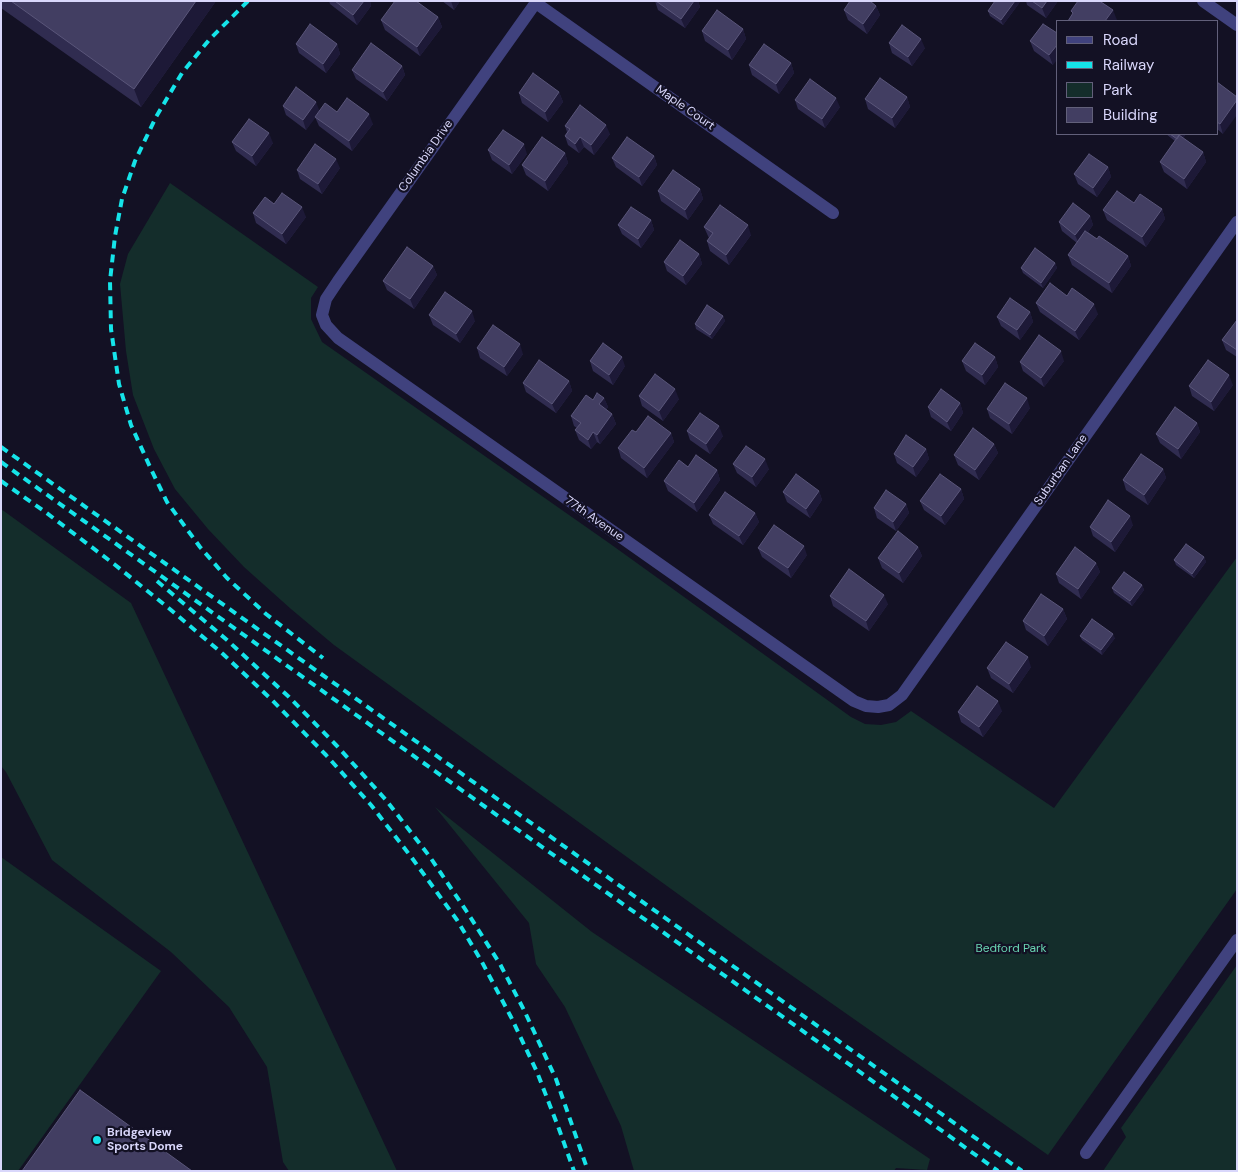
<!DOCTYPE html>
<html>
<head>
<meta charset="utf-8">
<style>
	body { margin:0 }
	#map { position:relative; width:1238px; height:1172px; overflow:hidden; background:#131124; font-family:"DM Sans",sans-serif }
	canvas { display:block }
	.frame { position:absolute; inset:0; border:2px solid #d9d7fb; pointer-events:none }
	.legend { position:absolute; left:1056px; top:20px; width:162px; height:115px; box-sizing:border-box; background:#131124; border:1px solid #62607a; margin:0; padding:6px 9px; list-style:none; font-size:15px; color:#d9d7fb }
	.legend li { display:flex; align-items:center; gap:10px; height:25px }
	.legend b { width:25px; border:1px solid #62607a }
</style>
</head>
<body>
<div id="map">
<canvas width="1238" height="1172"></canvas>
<div class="frame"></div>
<ul class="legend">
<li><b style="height:6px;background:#40427e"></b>Road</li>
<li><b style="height:6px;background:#15e4e9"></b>Railway</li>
<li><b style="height:14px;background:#142d2b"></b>Park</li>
<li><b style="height:14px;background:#423e62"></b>Building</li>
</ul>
</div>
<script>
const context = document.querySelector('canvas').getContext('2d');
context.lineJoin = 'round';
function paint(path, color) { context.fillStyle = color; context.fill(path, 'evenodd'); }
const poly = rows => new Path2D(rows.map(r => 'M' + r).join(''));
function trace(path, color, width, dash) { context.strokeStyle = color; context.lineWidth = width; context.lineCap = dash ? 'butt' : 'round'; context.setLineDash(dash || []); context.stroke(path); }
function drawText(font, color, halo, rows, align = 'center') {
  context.font = font + ' "DM Sans",sans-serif'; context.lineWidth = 4.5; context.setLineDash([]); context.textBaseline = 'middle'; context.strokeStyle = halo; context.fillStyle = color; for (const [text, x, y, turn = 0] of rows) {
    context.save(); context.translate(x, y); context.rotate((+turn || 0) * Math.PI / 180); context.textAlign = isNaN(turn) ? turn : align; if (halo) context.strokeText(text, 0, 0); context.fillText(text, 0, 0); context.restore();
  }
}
paint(poly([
	[170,183,318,287,311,298,311,319,322,342,609,543,851,717,865,724,881,725,896,722,911,711,1054,808,1237,557,1237,889,1048,1155,754,949,334,645,291,609,244,567,208,529,175,489,154,449,133,395,126,351,120,284,128,254],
	[1,509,131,603,397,1171,289,1171,283,1162,267,1067,229,1007,171,952,52,860,6,772,1,766],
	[435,807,592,932,930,1159,927,1170,896,1168,894,1171,634,1171,621,1126,565,1007,536,964,529,923],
	[1,857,161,971,18,1171,1,1171],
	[1237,965,1237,1171,1103,1171,1126,1137,1121,1128]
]), '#142d2b');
trace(poly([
	[537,1,338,281,326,299,322,315,326,325,338,338,854,701,866,706,878,707,889,705,902,695,1237,222],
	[1203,1,1237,25],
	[536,3,833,213],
	[1086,1153,1237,940]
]), '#40427e', 12);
trace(poly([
	[248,1,209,40,182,73,156,117,135,161,122,199,115,236,110,281,111,329,119,384,131,425,150,467,167,502,200,547,227,578,266,614,323,658],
	[1,447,1022,1171],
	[1,462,484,806,786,1019,998,1171],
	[1,481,44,511,114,564,171,610,223,654,272,700,326,755,371,805,412,858,457,920,482,962,511,1017,537,1072,559,1129,574,1171],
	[157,581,227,640,289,697,337,746,386,800,430,857,467,912,500,964,524,1010,556,1079,588,1171]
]), '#15e4e9', 4, [8, 6]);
paint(poly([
	[1,1,216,1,141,107,1,8],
	[329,1,370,1,371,6,357,25,330,4],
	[442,1,460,1,454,10],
	[655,1,698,1,700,7,685,28,658,10],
	[1026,1,1058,1,1046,18,1027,5],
	[1020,2,1003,25,990,16,988,11],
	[876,6,880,15,867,34,848,20,844,10],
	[438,17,442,27,420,56,385,30,381,20],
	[1043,24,1053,65,1034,51,1030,41],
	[743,29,746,39,732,60,705,41,702,31],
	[889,43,925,48,912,66,892,53],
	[296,44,337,44,340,54,326,73,299,53],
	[791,63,794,73,779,94,752,75,749,65],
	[402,66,405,75,387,101,356,79,352,70],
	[1217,82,1223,134,1217,129],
	[559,92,563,102,548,122,522,103,519,93],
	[907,97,910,107,895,128,868,109,865,99],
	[795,100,840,107,825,128,798,109],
	[283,106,337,112,373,124,352,151,319,126,315,117,306,130,286,115],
	[565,126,610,134,594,155,584,147,579,153,568,145,565,136,567,132],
	[1166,134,1186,134,1183,138,1203,152,1206,162,1187,189,1164,172,1160,162,1175,141],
	[232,142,273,143,256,166,236,151],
	[488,150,527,154,512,174,492,160],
	[565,153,568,163,548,191,526,175,522,165],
	[654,156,657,165,642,186,616,167,612,158],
	[1108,167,1111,177,1097,197,1078,184,1074,174],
	[340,168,322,194,300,179,297,170],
	[700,189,703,199,688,220,661,201,658,191],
	[1134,203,1162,209,1165,219,1146,247,1107,220,1103,210],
	[274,204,306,217,286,244,256,223,253,213],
	[1090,216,1093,225,1088,232,1097,239,1128,256,1131,266,1112,293,1072,265,1068,255,1077,243,1062,231,1059,222],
	[651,220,654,230,641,248,622,234,618,225],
	[704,227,751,235,729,265,710,251,707,241,709,238,708,236],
	[699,254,702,264,686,285,667,271,664,262],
	[1055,263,1057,268,1043,288,1023,273,1021,268],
	[433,266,437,275,414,309,387,290,383,281],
	[1036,303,1098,314,1079,340,1040,312],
	[1030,312,1033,322,1020,340,1001,326,997,317],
	[429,315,475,321,460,343,433,325],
	[723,316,725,321,712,339,696,329,695,324],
	[1237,320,1237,357,1226,350,1222,340],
	[477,348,523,354,507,376,480,358],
	[995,357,998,367,985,385,966,371,962,361],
	[590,361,625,366,613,385,593,371],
	[1064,361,1044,387,1023,371,1020,362],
	[569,381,572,391,556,413,526,392,523,383],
	[1233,385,1214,411,1192,396,1189,386],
	[639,396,679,399,663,421,642,406],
	[604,398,608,407,606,410,612,414,616,424,600,444,597,442,591,449,579,440,575,430,577,428,574,426,571,416,593,400],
	[960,403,963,413,951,431,931,417,928,407],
	[1030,408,1012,434,990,418,987,409],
	[1197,423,1200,432,1181,459,1160,443,1156,434],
	[687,431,723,436,710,454,690,440],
	[636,432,671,433,674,442,647,478,621,458,618,448],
	[994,444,998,453,979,480,958,465,954,455],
	[926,449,929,459,916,477,897,463,894,454],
	[733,464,769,469,756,487,737,473],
	[688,467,717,470,720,480,697,512,668,491,664,481],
	[1163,469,1166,478,1148,505,1126,490,1123,480],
	[961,489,964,499,945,525,924,510,920,501],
	[819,491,822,500,810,518,787,502,783,492],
	[906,504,909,513,896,531,877,518,874,508],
	[755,513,759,522,743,545,713,524,709,515],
	[1133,525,1115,552,1093,536,1090,527],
	[918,547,922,556,903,583,882,568,878,558],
	[758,548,807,555,791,578,762,557],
	[1204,557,1206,562,1194,578,1176,565,1174,560],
	[1096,563,1100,572,1081,599,1059,583,1056,574],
	[1142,585,1144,590,1132,606,1114,593,1112,588],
	[830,596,888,604,869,631,833,606],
	[1063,609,1067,619,1048,646,1026,630,1023,621],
	[1080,636,1115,638,1102,655,1082,640],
	[1031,667,1013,693,991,678,987,668],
	[1002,711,983,737,961,722,958,712]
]), '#302c50');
paint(poly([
	[196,1,216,1,141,107,134,89],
	[364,1,370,1,371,6,357,25,353,15],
	[451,1,460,1,454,10],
	[694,1,698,1,700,7,685,28,681,19],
	[1015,1,1020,2,1003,25,1001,20],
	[1047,1,1058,1,1046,18,1042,8],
	[876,6,880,15,867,34,863,24],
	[1113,10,1117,20,1116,21,1105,21],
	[438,17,442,27,420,56,417,47],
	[743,29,746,39,732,60,728,50],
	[921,39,925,48,912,66,908,57],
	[337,44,340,54,326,73,323,64],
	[1057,45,1057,60,1053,65,1049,55],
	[791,63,794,73,779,94,776,84],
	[402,66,405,75,387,101,383,92],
	[559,92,563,102,548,122,545,112],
	[907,97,910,107,895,128,892,118],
	[836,98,840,107,825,128,822,119],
	[1237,100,1237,115,1223,134,1220,124],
	[316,102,320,112,306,130,303,120],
	[369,114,373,124,352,151,349,141],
	[606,125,610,134,594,155,591,145],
	[269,133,273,143,256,166,252,156],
	[1180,134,1186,134,1178,144,1177,139],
	[580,137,584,147,579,153,575,144],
	[524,144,527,154,512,174,509,165],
	[1203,152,1206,162,1187,189,1184,179],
	[565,153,568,163,548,191,545,181],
	[654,156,657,165,642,186,639,177],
	[336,159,340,168,322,194,318,184],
	[1108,167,1111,177,1097,197,1093,188],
	[700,189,703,199,688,220,685,210],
	[302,207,306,217,286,244,282,234],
	[1162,209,1165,219,1146,247,1142,237],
	[1090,216,1093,225,1079,244,1075,235],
	[651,220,654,230,641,248,638,239],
	[748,225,751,235,729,265,726,255],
	[699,254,702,264,686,285,683,276],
	[1128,256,1131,266,1112,293,1109,283],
	[1055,263,1057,268,1043,288,1041,283],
	[433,266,437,275,414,309,410,299],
	[1094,304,1098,314,1079,340,1075,331],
	[472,311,475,321,460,343,456,334],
	[1030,312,1033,322,1020,340,1017,330],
	[723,316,725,321,712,339,710,335],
	[520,344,523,354,507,376,504,367],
	[1061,351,1064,361,1044,387,1041,378],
	[622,357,625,366,613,385,609,375],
	[995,357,998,367,985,385,982,375],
	[1229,375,1233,385,1214,411,1211,402],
	[569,381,572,391,556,413,552,404],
	[675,389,679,399,663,421,659,411],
	[604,398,608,407,603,414,599,404],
	[1027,398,1030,408,1012,434,1009,424],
	[960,403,963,413,951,431,947,422],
	[612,414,616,424,600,444,597,435],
	[1197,423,1200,432,1181,459,1178,449],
	[719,426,723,436,710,454,706,444],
	[593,432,597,442,591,449,588,440],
	[671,433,674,442,647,478,644,468],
	[994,444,998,453,979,480,975,470],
	[926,449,929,459,916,477,913,467],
	[765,459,769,469,756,487,752,477],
	[1163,469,1166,478,1148,505,1144,495],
	[717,470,720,480,697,512,694,503],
	[961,489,964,499,945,525,941,516],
	[819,491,822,500,810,518,806,509],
	[906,504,909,513,896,531,893,522],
	[755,513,759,522,743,545,739,536],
	[1130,516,1133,525,1115,552,1111,542],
	[804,546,807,555,791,578,788,568],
	[918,547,922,556,903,583,899,573],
	[1204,557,1206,562,1194,578,1192,574],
	[1096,563,1100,572,1081,599,1078,589],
	[1142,585,1144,590,1132,606,1130,601],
	[884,595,888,604,869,631,866,621],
	[1063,609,1067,619,1048,646,1044,636],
	[1113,634,1115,638,1102,655,1101,650],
	[1028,657,1031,667,1013,693,1009,684],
	[998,701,1002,711,983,737,979,727]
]), '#1d1937');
const building = poly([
	[11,1,196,1,134,89,11,1],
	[335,1,364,1,353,15,335,1],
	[395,1,416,1,438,17,417,47,381,20,395,1],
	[656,1,694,1,681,19,656,1],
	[850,1,870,1,876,6,863,24,844,10,850,1],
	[995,1,1015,1,1001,20,988,11,995,1],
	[1032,1,1047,1,1042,8,1032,1],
	[1078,1,1102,1,1101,2,1113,10,1105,21,1068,21,1073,13,1071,11,1078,1],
	[717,10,743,29,728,50,702,31,717,10],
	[310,24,337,44,323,64,296,44,310,24],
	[1043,24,1057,33,1057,45,1049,55,1030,41,1043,24],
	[902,25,921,39,908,57,889,43,902,25],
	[371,43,402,66,383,92,352,70,371,43],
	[764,44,791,63,776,84,749,65,764,44],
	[533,73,559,92,545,112,519,93,533,73],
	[880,78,907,97,892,118,865,99,880,78],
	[810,79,836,98,822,119,795,100,810,79],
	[1217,82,1237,97,1237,100,1220,124,1217,122,1217,82],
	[296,87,316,102,303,120,283,106,296,87],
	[347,98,369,114,349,141,315,117,325,103,337,112,347,98],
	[580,105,606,125,591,145,580,137,575,144,565,136,570,129,565,126,580,105],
	[249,119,269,133,252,156,232,142,249,119],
	[503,130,524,144,509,165,488,150,503,130],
	[1170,134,1180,134,1177,139,1170,134],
	[1179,135,1203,152,1184,179,1160,162,1179,135],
	[542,137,565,153,545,181,522,165,542,137],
	[627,137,654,156,639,177,612,158,627,137],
	[315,144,336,159,318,184,297,170,315,144],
	[1089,154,1108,167,1093,188,1074,174,1089,154],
	[673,170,700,189,685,210,658,191,673,170],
	[1117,191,1134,203,1140,194,1162,209,1142,237,1103,210,1117,191],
	[282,193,302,207,282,234,253,213,265,197,274,204,282,193],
	[1073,203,1090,216,1075,235,1059,222,1073,203],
	[720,205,748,225,726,255,707,241,713,233,704,227,720,205],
	[631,207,651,220,638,239,618,225,631,207],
	[1085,231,1097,239,1099,236,1128,256,1109,283,1068,255,1085,231],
	[680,240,699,254,683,276,664,262,680,240],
	[407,247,433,266,410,299,383,281,407,247],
	[1035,248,1055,263,1041,283,1021,268,1035,248],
	[1050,283,1067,296,1072,288,1094,304,1075,331,1036,303,1050,283],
	[445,292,472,311,456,334,429,315,445,292],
	[1010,298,1030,312,1017,330,997,317,1010,298],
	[707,305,723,316,710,335,695,324,707,305],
	[1237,320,1237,350,1222,340,1237,320],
	[493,325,520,344,504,367,477,348,493,325],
	[1039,335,1061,351,1041,378,1020,362,1039,335],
	[603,343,622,357,609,375,590,361,603,343],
	[975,343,995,357,982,375,962,361,975,343],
	[539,360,569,381,552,404,523,383,539,360],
	[1208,360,1229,375,1211,402,1189,386,1208,360],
	[655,374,675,389,659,411,639,396,655,374],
	[1005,383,1027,398,1009,424,987,409,1005,383],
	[941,389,960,403,947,422,928,407,941,389],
	[597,393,604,398,599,404,612,414,597,435,593,432,588,440,575,430,581,423,571,416,586,395,593,400,597,393],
	[1175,407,1197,423,1178,449,1156,434,1175,407],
	[700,413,719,426,706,444,687,431,700,413],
	[648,416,671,433,644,468,618,448,632,430,636,432,648,416],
	[973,428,994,444,975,470,954,455,973,428],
	[906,435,926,449,913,467,894,454,906,435],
	[746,446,765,459,752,477,733,464,746,446],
	[1141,454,1163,469,1144,495,1123,480,1141,454],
	[696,455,717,470,694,503,664,481,679,460,688,467,696,455],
	[796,474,819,491,806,509,783,492,796,474],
	[940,474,961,489,941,516,920,501,940,474],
	[886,490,906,504,893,522,874,508,886,490],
	[725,492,755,513,739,536,709,515,725,492],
	[1108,500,1130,516,1111,542,1090,527,1108,500],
	[774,525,804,546,788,568,758,548,774,525],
	[898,531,918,547,899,573,878,558,898,531],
	[1186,544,1204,557,1192,574,1174,560,1186,544],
	[1075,547,1096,563,1078,589,1056,574,1075,547],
	[849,569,884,595,866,621,830,596,849,569],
	[1124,572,1142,585,1130,601,1112,588,1124,572],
	[1041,594,1063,609,1044,636,1023,621,1041,594],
	[1092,619,1113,634,1101,650,1080,636,1092,619],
	[1006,642,1028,657,1009,684,987,668,1006,642],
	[977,686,998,701,979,727,958,712,977,686],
	[80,1090,192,1171,22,1171,80,1090]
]);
paint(building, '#423e62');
trace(building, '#5a567a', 1);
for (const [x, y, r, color] of [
	[97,1140,5,"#15e4e9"]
]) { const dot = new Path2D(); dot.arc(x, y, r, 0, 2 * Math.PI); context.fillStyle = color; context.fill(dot); trace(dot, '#131124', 2); }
drawText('12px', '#d9d7fb', '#131124', [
	["Maple Court",685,108,35],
	["Columbia Drive",426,156,-55],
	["Suburban Lane",1061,470,-55],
	["77th Avenue",594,519,35]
]);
drawText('12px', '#69d5b2', '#131124', [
	["Bedford Park",1011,949]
]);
drawText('bold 12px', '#d9d7fb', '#131124', [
	["Bridgeview",107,1133],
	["Sports Dome",107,1147]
], 'left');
</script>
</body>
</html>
